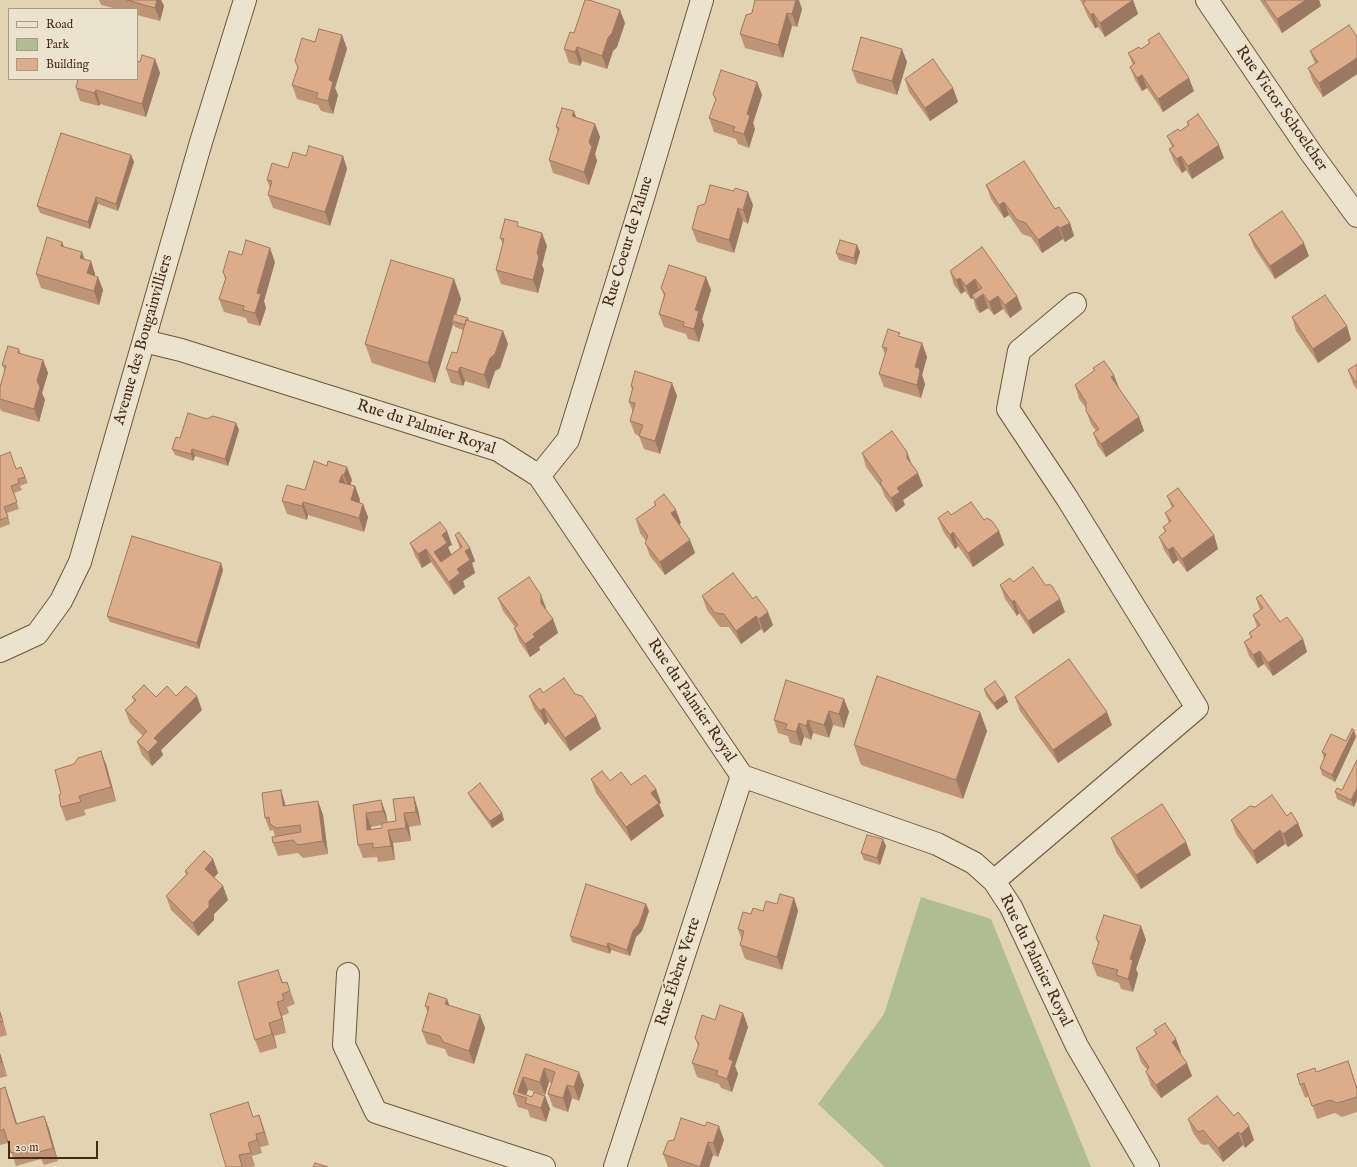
<!DOCTYPE html>
<html>
<head>
<meta charset="utf-8">
<style>
	body { margin:0 }
	#map { position:relative; width:1357px; height:1167px; overflow:hidden; background:#e2d4b3; font-family:"IM FELL English",serif }
	canvas { display:block }
	.legend { position:absolute; left:8px; top:8px; width:130px; height:72px; box-sizing:border-box; background:#ece3ce; border:1px solid #aa9983; margin:0; padding:5px 7px; list-style:none; font-size:12px; color:#462b12 }
	.legend li { display:flex; align-items:center; gap:8px; height:20px }
	.legend b { width:20px; border:1px solid #aa9983 }
	.scale { position:absolute; left:8px; top:1141px; width:90px; height:18px; box-sizing:border-box; border:2px solid #462b12; border-top:0; padding-left:5px; font-size:12px; line-height:14px; white-space:nowrap; color:#462b12; -webkit-text-stroke:3px #ece3ce; paint-order:stroke }
</style>
</head>
<body>
<div id="map">
<canvas width="1357" height="1167"></canvas>
<ul class="legend">
<li><b style="height:5px;background:#ece3ce"></b>Road</li>
<li><b style="height:11px;background:#aebe90"></b>Park</li>
<li><b style="height:11px;background:#ddac8a"></b>Building</li>
</ul>
<div class="scale">20 m</div>
</div>
<script>
const context = document.querySelector('canvas').getContext('2d');
context.lineJoin = 'round';
function paint(path, color) { context.fillStyle = color; context.fill(path, 'evenodd'); }
const poly = rows => new Path2D(rows.map(r => 'M' + r).join(''));
function trace(path, color, width, dash) { context.strokeStyle = color; context.lineWidth = width; context.lineCap = dash ? 'butt' : 'round'; context.setLineDash(dash || []); context.stroke(path); }
function drawText(font, color, halo, rows, align = 'center') {
  context.font = font + ' "IM FELL English",serif'; context.lineWidth = 3.5; context.setLineDash([]); context.textBaseline = 'middle'; context.strokeStyle = halo; context.fillStyle = color; for (const [text, x, y, turn = 0] of rows) {
    context.save(); context.translate(x, y); context.rotate((+turn || 0) * Math.PI / 180); context.textAlign = isNaN(turn) ? turn : align; if (halo) context.strokeText(text, 0, 0); context.fillText(text, 0, 0); context.restore();
  }
}
paint(poly([
	[921,897,991,919,1091,1167,885,1167,818,1104,884,1014]
]), '#aebe90');
const minor = poly([
	[1207,0,1311,153,1357,216],
	[144,341,181,350,498,450,539,476,742,776,937,844,974,863,994,881,1011,907,1077,1046,1148,1167],
	[539,476,568,440,643,198,702,0],
	[0,651,37,634,61,601,80,562,201,142,245,0],
	[994,881,1197,708,1067,498,1008,409,1019,351,1075,304],
	[348,974,344,1045,376,1112,544,1167],
	[615,1167,742,776]
]);
trace(minor, '#6d553a', 24);
trace(minor, '#ece3ce', 22);
paint(poly([
	[99,0,161,0,164,6,160,21,137,15,137,9,117,9,101,5],
	[1080,0,1133,0,1138,14,1105,37,1098,27,1095,28,1088,17,1083,5],
	[1260,0,1319,0,1321,6,1282,33],
	[802,9,797,27,792,26,783,58,745,48,740,34,746,15],
	[625,23,617,47,613,51,607,69,582,61,580,66,569,63,564,49,574,33],
	[342,35,347,49,335,88,338,95,333,114,321,111,318,105,297,99,292,85,298,68,295,61,315,42],
	[1357,37,1357,74,1323,97,1313,82,1308,68,1315,64,1310,51],
	[1148,40,1194,91,1163,112,1147,88,1142,91,1135,80,1130,67,1133,65,1128,53,1141,49,1149,43],
	[155,59,160,73,146,117,100,104,99,106,80,101,76,88,137,79,140,62],
	[907,62,897,95,857,83,852,70],
	[905,79,953,88,958,102,930,121,909,92],
	[757,82,762,95,753,123,755,129,749,148,738,144,736,139,714,132,709,118,716,101,713,94],
	[576,117,595,124,600,137,595,154,597,161,589,185,553,173,549,160,558,132,556,127],
	[1187,122,1224,158,1192,179,1186,170,1182,173,1174,162,1169,149,1172,147,1167,136,1180,131,1188,125],
	[131,155,134,162,118,211,98,204,90,229,40,213,37,206],
	[306,156,343,156,347,169,330,226,273,208,268,195,270,188,267,180,288,168],
	[986,185,1055,209,1070,223,1074,236,1065,242,1063,239,1042,253,1031,237,1022,234,1009,215,1004,218,991,199],
	[753,205,748,224,743,221,734,253,697,242,692,229,698,206],
	[520,227,547,246,542,265,544,270,538,293,501,284,496,270,503,244,500,238],
	[1249,234,1309,256,1275,279,1254,247],
	[62,242,64,247,85,260,91,261,95,274,95,276,98,277,103,290,99,305,41,288,36,274],
	[857,245,860,252,856,265,839,260,836,253],
	[982,247,1017,296,1022,309,1010,318,1003,309,994,315,988,308,980,313,976,309,973,298,971,299,965,291,961,294,954,285,950,271],
	[242,255,275,262,264,301,266,308,260,326,248,323,246,318,224,312,219,299,225,279,223,272],
	[706,277,711,290,702,319,704,325,699,342,688,339,686,334,664,327,659,314,664,296,661,288],
	[454,279,461,299,456,315,469,321,503,331,508,344,500,368,495,371,489,389,465,381,463,386,451,383,446,369,457,353,463,330,455,327,453,324,435,383,372,363,365,344],
	[1292,317,1347,326,1351,340,1318,363,1296,331],
	[901,337,922,343,927,357,922,375,925,384,921,398,884,387,879,374,885,354,882,347],
	[19,349,21,354,43,360,48,373,42,393,45,400,39,422,1,411,0,408,0,387,5,371,2,365],
	[1357,364,1357,390,1353,384,1348,370],
	[1093,368,1119,389,1139,417,1144,431,1106,457,1098,446,1093,433,1096,431,1091,424,1086,411,1086,408,1079,399,1075,385,1094,371],
	[672,383,677,396,660,454,644,449,639,436,635,434,630,421,633,412,629,402,632,390,631,386],
	[207,419,236,423,239,430,228,466,195,456,193,461,175,455,172,449,180,438],
	[862,453,912,465,923,486,903,500,905,505,896,512,885,497,881,487,866,467],
	[0,456,16,469,21,467,28,483,20,486,22,490,14,493,19,509,7,513,10,524,0,528],
	[328,461,352,480,350,485,355,486,360,500,359,502,363,504,368,517,364,532,308,515,307,520,287,514,282,501,305,490,327,466],
	[1167,496,1214,535,1218,549,1187,572,1178,560,1173,564,1164,550,1159,537,1165,532,1163,527,1169,523,1165,513,1172,508],
	[654,502,681,523,679,524,690,540,695,553,665,575,650,556,645,543,646,541,640,533,636,519,655,506],
	[951,515,984,520,999,531,1004,545,973,567,958,546,955,549,943,531,938,518],
	[447,531,452,545,448,547,451,555,460,549,455,535,470,548,475,561,472,563,475,573,463,581,465,587,454,595,431,562,422,568,415,556,410,543],
	[221,563,223,570,199,649,110,622,107,616],
	[733,573,773,625,764,633,761,629,741,644,729,627,720,627,707,610,702,596],
	[1013,582,1065,612,1033,634,1019,613,1017,616,1005,599,1000,585],
	[498,598,546,608,546,610,553,619,558,633,539,647,540,650,530,657,519,641,514,628,515,627,503,611],
	[1256,598,1280,622,1303,639,1307,652,1273,676,1264,664,1258,668,1249,656,1244,642,1251,638,1249,633,1257,627,1253,615,1260,610],
	[984,689,1005,695,1008,702,997,710,986,696],
	[543,693,575,694,596,716,601,729,570,751,548,722,545,725,534,709,529,696],
	[176,696,202,710,161,750,163,755,152,766,142,755,137,742,143,736,130,723,125,710,134,701,132,697,156,697],
	[1015,697,1112,725,1058,763,1020,711],
	[844,699,849,712,844,728,833,725,829,738,813,733,811,740,804,737,801,746,790,743,788,736,778,733,774,720],
	[980,712,987,731,963,799,861,765,854,745],
	[1354,730,1356,737,1335,782,1322,775,1320,768,1324,759,1322,752,1346,741],
	[1357,760,1354,807,1337,799,1335,792,1342,790],
	[106,764,116,801,84,810,86,815,66,821,61,807,61,794],
	[591,779,610,781,631,785,656,789,661,803,659,804,664,816,631,841,596,793],
	[468,793,502,813,504,820,492,828,471,799],
	[414,797,418,810,421,825,409,827,411,841,393,843,395,860,378,862,377,857,363,858,358,845,353,805,381,800,386,814,387,822,396,821],
	[382,825,382,828,371,830,371,827],
	[318,801,323,815,328,854,303,858,298,853,278,856,273,843,275,836,273,830,270,831,265,818,285,803,286,806],
	[1287,816,1298,823,1303,836,1288,847,1285,844,1257,864,1236,834,1231,820],
	[1111,838,1191,855,1141,889,1116,852],
	[886,846,880,865,864,860,861,853],
	[213,859,218,873,214,878,223,886,228,900,214,914,214,920,198,936,171,910,166,896,186,875,185,871],
	[794,898,798,911,782,970,745,959,740,945,742,940,738,929,751,914,763,911],
	[646,904,649,911,642,931,636,937,630,956,611,950,610,954,572,942,570,936],
	[1141,926,1146,940,1136,969,1138,974,1133,992,1121,989,1119,983,1097,976,1092,963,1098,944,1096,938],
	[287,982,295,1004,287,1007,289,1013,282,1016,286,1033,274,1036,277,1048,260,1053,255,1040,283,983],
	[425,1006,449,1006,480,1015,485,1028,474,1064,448,1056,445,1049,427,1044,422,1031,428,1013],
	[0,1011,7,1035,0,1037],
	[743,1013,748,1027,735,1066,738,1074,732,1092,721,1088,719,1084,697,1077,692,1063,698,1046,695,1038,715,1020],
	[1154,1030,1181,1052,1180,1053,1192,1076,1161,1098,1151,1086,1146,1072,1147,1070,1141,1062,1136,1048,1156,1035],
	[0,1053,7,1076,0,1078],
	[526,1054,584,1085,579,1101,572,1098,568,1112,553,1107,548,1094,552,1083,549,1082,545,1095,528,1090,526,1095,532,1097,545,1096,550,1109,546,1122,530,1117,528,1110,518,1107,513,1094],
	[1348,1061,1357,1087,1357,1112,1342,1117,1335,1113,1317,1119,1309,1096,1305,1098,1300,1085,1316,1072],
	[0,1089,10,1101,17,1124,44,1116,49,1129,58,1161,44,1165,41,1159,16,1166,8,1143,0,1145],
	[259,1115,269,1145,260,1147,262,1153,252,1156,255,1166,251,1167,226,1167,253,1117],
	[1234,1116,1254,1140,1245,1148,1243,1145,1223,1162,1208,1144,1205,1145,1201,1144,1193,1133,1188,1119],
	[724,1140,718,1157,713,1155,709,1167,668,1167,663,1154,668,1141]
]), '#be9477');
paint(poly([
	[157,0,161,0,164,6,160,21,155,8],
	[796,0,799,0,802,9,797,27,792,14],
	[1133,0,1138,14,1105,37,1100,23],
	[1306,0,1319,0,1321,6,1282,33,1277,19],
	[620,10,625,23,617,47,613,51,607,69,602,56,608,38],
	[787,13,792,26,783,58,778,45],
	[1093,13,1098,27,1095,28,1091,15],
	[342,35,347,49,335,88,338,95,333,114,328,101,329,80],
	[577,47,582,61,580,66,575,52],
	[902,49,907,62,897,95,892,81],
	[1357,58,1357,74,1323,97,1319,83],
	[155,59,160,73,146,117,142,104],
	[1142,75,1147,88,1142,91,1137,78],
	[1189,78,1194,91,1163,112,1158,99],
	[757,82,762,95,753,123,755,129,749,148,744,134,747,114],
	[953,88,958,102,930,121,925,108],
	[96,90,100,104,99,106,94,93],
	[574,111,579,125,572,116],
	[595,124,600,137,595,154,597,161,589,185,584,172,589,142],
	[1219,145,1224,158,1192,179,1188,166],
	[131,155,134,162,118,211,116,204],
	[343,156,347,169,330,226,325,212],
	[1181,156,1186,170,1182,173,1177,159],
	[748,192,753,205,748,224,743,210],
	[96,197,98,204,90,229,88,222],
	[1004,202,1009,215,1004,218,999,205],
	[738,208,743,221,734,253,729,240],
	[1070,223,1074,236,1065,242,1060,228],
	[1058,226,1063,239,1042,253,1038,240],
	[542,233,547,246,542,265,544,270,538,293,533,280,537,253],
	[62,242,67,255,61,246],
	[1304,243,1309,256,1275,279,1270,266],
	[857,245,860,252,856,265,854,258],
	[270,248,275,262,264,301,266,308,260,326,255,313,257,293],
	[82,252,87,266,80,258],
	[91,261,95,274,92,287,87,273],
	[98,277,103,290,99,305,94,291],
	[706,277,711,290,702,319,704,325,699,342,694,329,695,310],
	[960,278,965,291,961,294,956,280],
	[454,279,461,299,454,321,452,321,453,324,435,383,428,363],
	[975,279,980,293,972,295,973,298,971,299,966,286],
	[983,294,988,308,980,313,975,300],
	[998,296,1003,309,994,315,989,302],
	[1017,296,1022,309,1010,318,1005,305],
	[1347,326,1351,340,1318,363,1313,349],
	[503,331,508,344,500,368,495,371,489,389,484,375,490,358],
	[922,343,927,357,922,375,925,384,921,398,917,385,915,367],
	[43,360,48,373,42,393,45,400,39,422,34,409,37,381],
	[460,367,465,381,463,386,458,372],
	[1114,375,1119,388,1111,377],
	[672,383,677,396,660,454,655,441],
	[1139,417,1144,431,1106,457,1101,444],
	[236,423,239,430,228,466,225,459],
	[192,449,195,456,193,461,191,454],
	[907,452,912,465,907,458],
	[347,467,352,480,349,489,344,475],
	[918,473,923,486,903,500,905,505,896,512,891,498,897,488],
	[342,475,347,488,339,482],
	[355,486,360,500,356,514,351,500],
	[303,502,308,515,307,520,302,506],
	[363,504,368,517,364,532,359,518],
	[676,510,681,523,676,527,671,513],
	[447,531,452,545,448,547,452,556,439,566,434,552,442,535],
	[999,531,1004,545,973,567,968,553],
	[953,532,958,546,955,549,950,535],
	[1214,535,1218,549,1187,572,1182,559],
	[690,540,695,553,665,575,660,562],
	[1173,547,1178,560,1173,564,1168,550],
	[470,548,475,561,472,563,475,573,463,581,465,587,454,595,449,582,457,569,465,551],
	[426,549,431,562,422,568,418,554],
	[221,563,223,570,199,649,197,643],
	[541,595,546,608,546,617,541,603],
	[1060,599,1065,612,1033,634,1028,621],
	[1014,600,1019,613,1017,616,1012,602],
	[768,612,773,625,764,633,759,619],
	[756,616,761,629,741,644,736,631],
	[553,619,558,633,539,647,540,650,530,657,525,644,533,634],
	[1303,639,1307,652,1273,676,1268,663],
	[1260,651,1264,664,1258,668,1253,655],
	[1005,695,1008,702,997,710,994,703],
	[197,696,202,710,161,750,163,755,152,766,148,752,154,738],
	[844,699,849,712,844,728,839,714],
	[544,708,548,722,545,725,540,711],
	[829,711,833,725,829,738,824,725],
	[980,712,987,731,963,799,956,780],
	[1107,712,1112,725,1058,763,1053,750],
	[596,716,601,729,570,751,565,738],
	[808,720,813,733,811,740,806,726],
	[799,723,804,737,801,746,796,732],
	[1354,730,1356,737,1335,782,1332,775],
	[101,751,106,764,116,801,111,787],
	[1357,788,1357,800,1354,807,1351,800],
	[656,789,661,803,659,804,664,816,631,841,626,827,651,793],
	[281,790,285,803,288,820,283,806],
	[414,797,418,810,421,825,416,812],
	[381,800,386,814,388,824,383,811],
	[318,801,323,815,328,854,323,841],
	[366,813,371,827,372,844,367,830],
	[404,813,409,827,411,841,406,828],
	[502,813,504,820,492,828,490,821],
	[1298,823,1303,836,1288,847,1283,834],
	[388,830,393,843,395,860,391,846],
	[1280,830,1285,844,1257,864,1253,851],
	[883,839,886,846,880,865,877,858],
	[1186,842,1191,855,1141,889,1136,875],
	[213,859,218,873,210,882,205,869],
	[223,886,228,900,214,914,214,920,198,936,193,923,209,901],
	[794,898,798,911,782,970,777,957],
	[646,904,649,911,642,931,636,937,630,956,627,950,633,931],
	[1141,926,1146,940,1136,969,1138,974,1133,992,1128,979,1130,959],
	[608,943,611,950,610,954,607,947],
	[278,970,283,983,282,983],
	[447,999,452,1012,445,1004],
	[277,1002,282,1016,286,1033,282,1019],
	[0,1011,7,1035,0,1013],
	[743,1013,748,1027,735,1066,738,1074,732,1092,727,1079,729,1059],
	[480,1015,485,1028,474,1064,469,1051],
	[269,1023,274,1036,277,1048,272,1034],
	[1176,1039,1181,1052,1177,1055,1172,1042],
	[0,1053,7,1076,2,1062,0,1056],
	[1187,1063,1192,1076,1161,1098,1156,1085],
	[544,1068,549,1082,545,1095,540,1082],
	[579,1072,584,1085,579,1101,574,1087],
	[523,1077,528,1090,525,1098,518,1092],
	[567,1085,572,1098,568,1112,563,1098],
	[5,1087,10,1101,21,1137,16,1124],
	[545,1096,550,1109,546,1122,541,1108],
	[259,1115,264,1129,269,1145,264,1132],
	[44,1116,49,1129,58,1161,53,1148],
	[719,1126,724,1140,718,1157,713,1143],
	[1249,1126,1254,1140,1245,1148,1241,1134],
	[1238,1132,1243,1145,1223,1162,1218,1148],
	[256,1134,260,1147,262,1153,257,1140],
	[708,1142,713,1155,709,1167,700,1167]
]), '#9b7861');
const building = poly([
	[127,0,157,0,155,8,127,0],
	[585,0,589,0,620,10,612,33,608,38,602,56,577,47,575,52,564,49,570,32,574,33,585,0],
	[755,0,796,0,792,14,787,13,778,45,740,34,746,15,752,13,755,0],
	[1084,0,1133,0,1100,23,1093,13,1091,15,1083,4,1085,2,1084,0],
	[1264,0,1306,0,1277,19,1264,0],
	[1349,25,1357,37,1357,58,1319,83,1308,68,1318,62,1310,51,1349,25],
	[319,29,342,35,329,80,333,82,328,101,316,98,318,93,292,85,298,67,295,61,302,38,315,42,319,29],
	[1159,33,1189,78,1158,99,1142,75,1137,78,1130,67,1135,63,1128,53,1139,47,1141,49,1150,43,1148,40,1159,33],
	[861,37,902,49,892,81,852,70,861,37],
	[142,55,155,59,142,104,96,90,94,93,76,88,78,79,137,79,137,61,140,62,142,55],
	[933,59,953,88,925,108,905,79,933,59],
	[721,70,757,82,747,114,750,116,744,134,733,131,735,127,709,118,716,99,713,94,721,70],
	[562,108,574,111,572,116,595,124,589,142,592,147,584,172,549,160,559,128,556,127,562,108],
	[1198,114,1219,145,1188,166,1181,156,1177,159,1169,149,1174,146,1167,136,1178,129,1180,131,1189,125,1187,122,1198,114],
	[61,133,131,155,116,204,96,197,88,222,37,206,61,133],
	[309,146,343,156,325,212,268,195,272,181,267,180,272,163,288,168,293,152,306,156,309,146],
	[1024,161,1055,209,1059,207,1070,223,1060,228,1058,226,1038,240,1026,223,1017,220,1004,202,999,205,986,185,1024,161],
	[710,185,734,191,735,188,748,192,743,210,738,208,729,240,692,229,698,206,705,204,710,185],
	[1282,211,1304,243,1270,266,1249,234,1282,211],
	[505,219,518,222,517,226,542,233,537,253,539,257,533,280,496,270,504,239,500,238,505,219],
	[47,237,62,242,61,246,82,252,80,258,91,261,87,273,98,277,94,291,36,274,47,237],
	[246,240,270,248,257,293,261,294,255,313,243,310,244,306,219,299,226,278,223,272,229,251,242,255,246,240],
	[840,240,857,245,854,258,836,253,840,240],
	[982,247,1017,296,1005,305,998,296,989,302,983,294,975,300,972,295,982,288,975,279,966,286,960,278,956,280,950,271,982,247],
	[391,260,454,279,428,363,365,344,391,260],
	[669,265,706,277,695,310,699,311,694,329,683,326,684,322,659,314,665,294,661,288,669,265],
	[1325,295,1347,326,1313,349,1292,317,1325,295],
	[454,314,468,318,468,320,466,320,465,325,452,321,454,314],
	[466,320,503,331,495,354,490,358,484,375,460,367,458,372,446,369,452,352,457,353,466,320],
	[888,329,900,333,898,336,922,343,915,367,919,368,920,371,917,385,879,374,887,348,882,347,888,329],
	[8,346,19,349,18,353,43,360,37,381,40,387,34,409,0,399,0,387,6,366,2,365,8,346],
	[1104,361,1114,375,1111,377,1139,417,1101,444,1093,433,1099,429,1086,411,1086,402,1075,385,1095,370,1093,368,1104,361],
	[1357,364,1357,384,1348,370,1357,364],
	[635,371,672,383,655,441,639,436,643,425,630,421,635,403,629,402,633,387,631,386,635,371],
	[188,413,207,419,213,416,236,423,225,459,192,449,191,454,172,449,176,437,180,438,188,413],
	[892,431,907,452,907,458,918,473,897,488,900,492,891,498,880,483,882,481,862,453,892,431],
	[10,452,16,469,21,467,25,477,18,479,19,483,11,486,17,502,4,507,8,517,0,520,0,456,10,452],
	[314,461,327,466,328,461,347,467,344,475,342,475,339,482,355,486,351,500,363,504,359,518,303,502,302,506,282,501,287,485,305,490,314,461],
	[1178,488,1214,535,1182,559,1173,547,1168,550,1159,537,1166,531,1163,527,1171,521,1165,513,1174,506,1167,496,1178,488],
	[664,494,676,510,671,513,690,540,660,562,645,543,648,536,636,519,656,505,654,502,664,494],
	[971,502,984,520,987,518,992,521,999,531,968,553,953,532,950,535,938,518,948,511,951,515,971,502],
	[440,522,447,531,442,535,447,543,434,552,441,562,462,547,455,535,459,532,470,548,465,551,470,560,457,569,460,573,449,582,426,549,418,554,410,543,440,522],
	[132,536,221,563,197,643,107,616,132,536],
	[1033,567,1046,586,1048,584,1052,586,1060,599,1028,621,1014,600,1012,602,1000,585,1010,578,1013,582,1033,567],
	[733,573,753,599,756,596,768,612,759,619,756,616,736,631,724,614,715,613,702,596,733,573],
	[529,577,541,595,541,603,553,619,533,634,535,637,525,644,514,628,518,625,498,598,529,577],
	[1261,595,1280,622,1287,617,1303,639,1268,663,1260,651,1253,655,1244,642,1252,637,1249,633,1260,625,1253,615,1263,608,1256,598,1261,595],
	[1069,659,1107,712,1053,750,1015,697,1069,659],
	[877,676,980,712,956,780,854,745,877,676],
	[564,678,575,694,582,696,596,716,565,738,544,708,540,711,529,696,540,688,543,693,564,678],
	[786,680,844,699,839,714,829,711,824,725,808,720,806,726,799,723,796,732,785,729,787,724,774,720,786,680],
	[995,681,1005,695,994,703,984,689,995,681],
	[144,685,156,697,167,686,176,696,186,686,197,696,154,738,158,742,148,752,137,742,147,731,125,710,136,700,132,697,144,685],
	[1352,729,1354,730,1332,775,1320,768,1326,754,1322,752,1331,734,1346,741,1352,729],
	[101,751,111,787,79,796,81,802,61,807,59,795,61,794,55,770,74,764,78,758,101,751],
	[1357,760,1357,788,1351,800,1335,792,1337,788,1342,790,1357,760],
	[602,771,610,781,621,772,631,785,645,775,656,789,651,793,659,803,626,827,591,779,602,771],
	[480,783,502,813,490,821,468,793,480,783],
	[281,790,283,806,318,801,323,841,298,845,293,840,273,843,272,837,301,832,300,825,276,828,270,824,269,817,265,818,262,793,281,790],
	[1272,795,1287,816,1291,812,1298,823,1283,834,1280,830,1253,851,1231,820,1250,806,1255,807,1272,795],
	[414,797,416,812,404,813,406,828,388,830,391,846,373,848,373,843,358,845,353,805,381,800,383,811,366,813,367,830,382,828,382,823,396,821,393,799,414,797],
	[1162,804,1186,842,1136,875,1111,838,1162,804],
	[867,835,883,839,877,858,861,853,867,835],
	[204,851,213,859,205,869,223,886,209,901,209,907,193,923,166,896,188,873,185,871,204,851],
	[586,884,646,904,639,924,633,931,627,950,608,943,607,947,570,936,586,884],
	[780,894,794,898,777,957,740,945,744,931,738,929,743,912,751,914,753,908,763,911,766,901,777,904,780,894],
	[1104,915,1141,926,1130,959,1133,960,1128,979,1116,975,1118,970,1092,963,1099,942,1096,938,1104,915],
	[278,970,282,983,287,982,290,991,282,994,284,1000,277,1002,282,1019,269,1023,272,1034,255,1040,238,982,278,970],
	[429,993,447,999,445,1004,480,1015,469,1051,443,1042,440,1036,422,1031,429,1007,425,1006,429,993],
	[720,1005,743,1013,729,1059,733,1061,727,1079,716,1075,718,1071,692,1063,699,1044,695,1038,702,1015,715,1020,720,1005],
	[0,1013,3,1021,0,1022,0,1013],
	[1165,1023,1176,1039,1172,1042,1187,1063,1156,1085,1146,1072,1149,1067,1136,1048,1157,1034,1154,1030,1165,1023],
	[526,1054,579,1072,574,1087,567,1085,563,1098,548,1094,555,1072,544,1068,540,1082,523,1077,518,1092,532,1097,534,1092,545,1096,541,1108,525,1103,527,1098,513,1094,526,1054],
	[0,1056,2,1062,0,1063,0,1056],
	[1348,1061,1357,1089,1357,1097,1337,1103,1330,1100,1312,1106,1304,1083,1300,1085,1297,1074,1315,1068,1316,1072,1348,1061],
	[5,1087,16,1124,44,1116,53,1148,39,1152,37,1145,11,1153,4,1129,0,1131,0,1089,5,1087],
	[1217,1096,1234,1116,1238,1112,1249,1126,1241,1134,1238,1132,1218,1148,1203,1130,1200,1132,1197,1131,1188,1119,1217,1096],
	[248,1102,253,1117,259,1115,264,1132,256,1134,257,1140,248,1143,251,1153,239,1155,242,1166,240,1167,226,1167,210,1114,248,1102],
	[681,1118,705,1126,707,1122,719,1126,713,1143,708,1142,700,1167,663,1154,668,1141,674,1140,681,1118],
	[315,1163,328,1167,313,1167,315,1163]
]);
paint(building, '#ddac8a');
trace(building, '#9b7861', 1);
drawText('16px', '#462b12', '#ece3ce', [
	["Rue Victor Schoelcher",1281,109,55],
	["Rue Coeur de Palme",629,242,-73],
	["Avenue des Bougainvilliers",144,340,-74],
	["Rue du Palmier Royal",426,428,18],
	["Rue du Palmier Royal",691,701,56],
	["Rue du Palmier Royal",1035,961,64],
	["Rue Ébène Verte",679,972,-72]
]);
</script>
</body>
</html>
